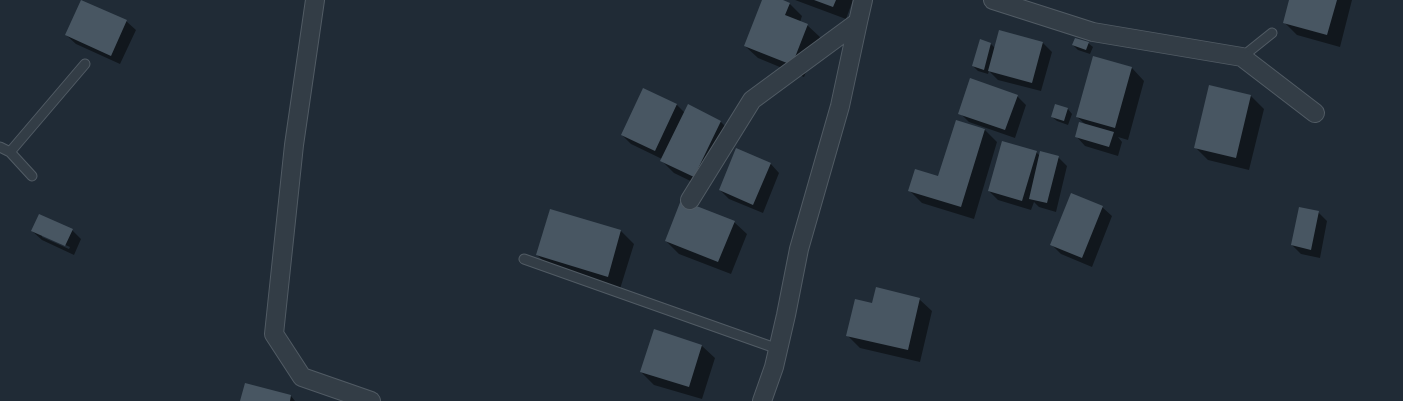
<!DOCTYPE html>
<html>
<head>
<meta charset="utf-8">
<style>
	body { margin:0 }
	canvas { display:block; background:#202b36 }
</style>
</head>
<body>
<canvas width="1403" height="401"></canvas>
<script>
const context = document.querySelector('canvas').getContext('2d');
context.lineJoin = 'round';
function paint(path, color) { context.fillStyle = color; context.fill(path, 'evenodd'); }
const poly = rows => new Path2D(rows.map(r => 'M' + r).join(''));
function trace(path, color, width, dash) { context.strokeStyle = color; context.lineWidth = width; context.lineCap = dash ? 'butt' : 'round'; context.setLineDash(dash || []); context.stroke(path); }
paint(poly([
	[763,0,780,0,789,3,802,16,800,22,807,25,820,37,804,77,758,58,745,46],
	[795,0,853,0,846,19],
	[1290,0,1352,0,1340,47,1297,35,1284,22],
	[126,21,136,30,120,64,76,44,66,35],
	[981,41,991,44,995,48,1043,43,1052,52,1041,91,998,80,989,71,988,74,978,71,973,66],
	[1088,43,1093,47,1090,54,1078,50,1073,45],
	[1132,68,1144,81,1128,140,1118,137,1122,142,1118,156,1085,146,1076,136,1085,124,1077,117],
	[1210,86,1251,96,1264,109,1249,170,1208,160,1195,147],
	[643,89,677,105,685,113,688,106,721,122,733,134,707,189,674,173,661,160,662,159,631,144,622,135],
	[1017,96,1026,105,1015,138,969,122,960,113],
	[1068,109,1072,114,1068,125,1057,121,1052,117],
	[983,128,997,142,974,219,922,203,909,190,939,178],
	[1036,152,1040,156,1058,157,1067,166,1056,212,1039,207,1034,202,1031,210,998,200,989,191],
	[770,163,779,173,763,213,729,199,720,190],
	[1102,207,1112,216,1092,267,1061,254,1052,245],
	[550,210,621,231,634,244,620,289,550,267,537,255],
	[1318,212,1327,221,1320,258,1301,254,1292,245],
	[734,222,747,234,731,274,679,254,666,241],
	[72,230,81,239,74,255,42,240,32,231],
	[42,235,70,247,69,249,42,237],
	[919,299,932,311,920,362,860,348,848,336,873,305],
	[655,330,702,346,715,358,702,399,654,385,641,372],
	[291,396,295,401,241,401]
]), '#0007');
paint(poly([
	[81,0,127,20,111,56,65,35],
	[762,0,783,0,790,3,785,15,808,24,792,65,744,46],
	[814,0,836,0,833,7],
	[1289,0,1337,0,1327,35,1283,23],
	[999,30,1043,42,1032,83,988,71],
	[1075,38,1089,42,1086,50,1072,45],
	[980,39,991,43,984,70,972,66],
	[1093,56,1132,67,1115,128,1076,117],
	[970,78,1018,95,1005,130,958,114],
	[1209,85,1251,95,1236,158,1194,148],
	[643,88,677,104,655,151,621,135],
	[688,104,721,121,694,177,660,161],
	[1055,104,1068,108,1064,121,1051,117],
	[956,120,985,129,961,207,908,191,915,169,938,176],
	[1079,122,1114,132,1109,147,1075,137],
	[1002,141,1037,151,1022,201,988,191],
	[736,148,771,163,753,205,719,190],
	[1040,151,1059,156,1047,203,1029,199],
	[1071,193,1103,206,1082,258,1050,245],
	[681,200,735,221,718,262,665,241],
	[1299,207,1319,211,1311,250,1291,245],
	[550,209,621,230,608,277,536,255],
	[39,214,73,229,65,246,31,231],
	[876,287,920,298,908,350,846,336,855,299,872,303],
	[654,329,702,345,689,387,640,372],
	[245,383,291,395,290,401,240,401]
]), '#485662');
const lane = poly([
	[1242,57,1272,33],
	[0,147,10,152,85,64],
	[10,152,32,176],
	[524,259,778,349]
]);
const street = poly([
	[315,0,294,145,274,334,302,377,371,401],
	[993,0,1093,32,1242,57,1315,113],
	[690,200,752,100,858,22],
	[762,401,774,367,786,315,799,249,840,106,858,22,863,0]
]);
trace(lane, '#515b64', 11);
trace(street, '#515b64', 20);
trace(lane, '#333d46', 9);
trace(street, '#333d46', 18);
</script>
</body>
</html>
